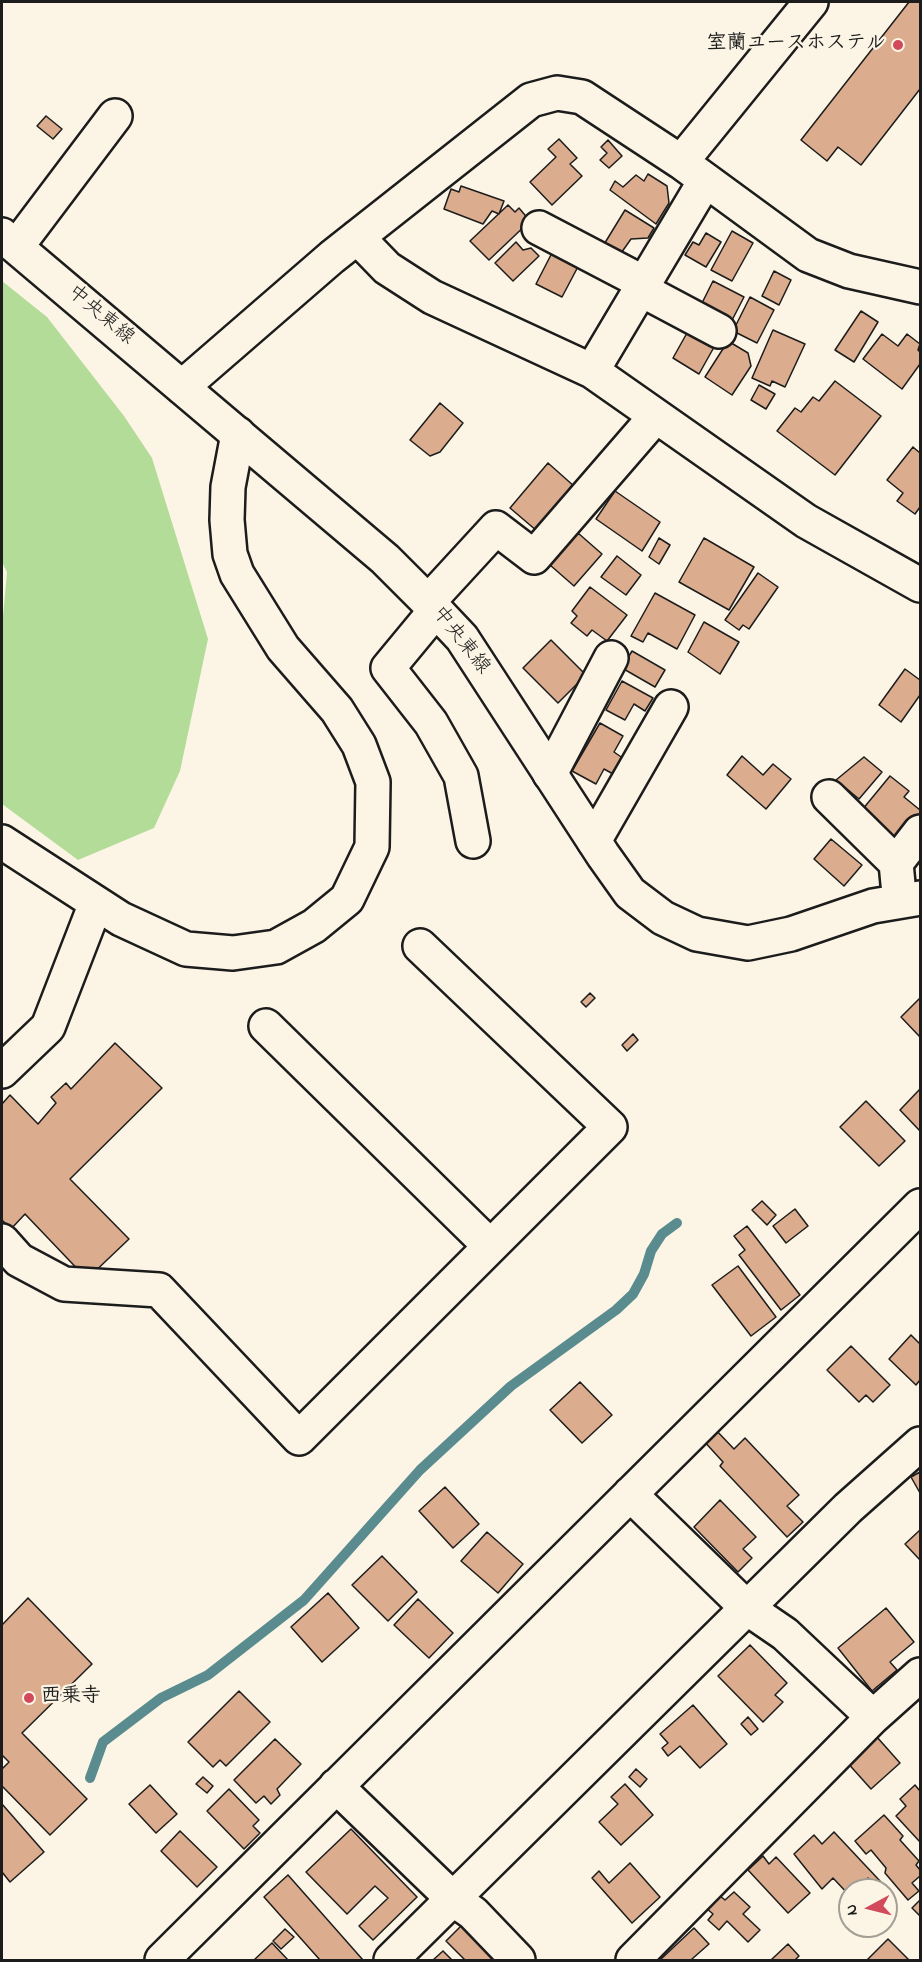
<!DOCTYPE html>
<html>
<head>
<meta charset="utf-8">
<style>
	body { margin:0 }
	#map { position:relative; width:922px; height:1962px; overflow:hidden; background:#fcf5e5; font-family:"Indie Flower",sans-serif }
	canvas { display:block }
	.frame { position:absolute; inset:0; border:3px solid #1c1c1c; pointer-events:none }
	.north { position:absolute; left:838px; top:1878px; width:60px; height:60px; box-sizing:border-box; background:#fcf5e5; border:2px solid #a29e95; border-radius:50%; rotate:263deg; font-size:16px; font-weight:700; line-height:24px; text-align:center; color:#1c1c1c }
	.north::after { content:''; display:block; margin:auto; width:21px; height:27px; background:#d1495b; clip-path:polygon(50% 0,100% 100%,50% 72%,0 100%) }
</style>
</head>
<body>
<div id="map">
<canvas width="922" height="1962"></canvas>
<div class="frame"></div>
<div class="north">N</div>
</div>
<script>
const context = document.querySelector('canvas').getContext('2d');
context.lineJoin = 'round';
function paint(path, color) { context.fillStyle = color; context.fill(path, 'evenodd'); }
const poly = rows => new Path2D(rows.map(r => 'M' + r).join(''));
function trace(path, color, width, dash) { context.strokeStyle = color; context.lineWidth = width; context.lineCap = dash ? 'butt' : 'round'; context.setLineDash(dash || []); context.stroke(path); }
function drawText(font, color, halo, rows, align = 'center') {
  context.font = font + ' "Indie Flower","Klee One",sans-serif'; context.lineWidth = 4.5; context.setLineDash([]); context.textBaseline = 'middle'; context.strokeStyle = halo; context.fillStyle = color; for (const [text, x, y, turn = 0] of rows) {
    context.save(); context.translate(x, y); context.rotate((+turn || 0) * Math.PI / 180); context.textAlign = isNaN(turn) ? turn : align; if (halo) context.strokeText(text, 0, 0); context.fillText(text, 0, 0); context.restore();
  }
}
paint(poly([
	[2,281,47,317,124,416,152,458,208,639,180,771,154,828,78,860,2,804,2,628,7,572,2,562]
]), '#b3dc99');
trace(poly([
	[90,1778,103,1742,161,1698,208,1675,304,1600,420,1470,511,1386,616,1310,633,1294,644,1274,651,1251,662,1234,677,1223]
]), '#5a8c8f', 10);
const building = poly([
	[909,2,920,2,920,89,861,165,838,147,827,161,801,140,909,2],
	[46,116,62,129,53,139,37,126,46,116],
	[559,139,577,158,570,164,582,176,552,205,530,182,556,157,548,149,559,139],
	[608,140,622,156,609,168,600,160,607,153,601,147,608,140],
	[648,174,667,186,669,203,656,224,610,190,615,181,623,187,636,175,644,181,648,174],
	[461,186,504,201,499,214,492,211,483,224,444,209,451,189,459,192,461,186],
	[508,205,515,212,519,208,530,221,489,260,470,241,508,205],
	[625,210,654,228,648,238,631,239,619,256,603,246,625,210],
	[732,231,753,243,732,281,711,270,732,231],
	[706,233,721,242,706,267,685,255,693,242,699,245,706,233],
	[516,242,523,250,531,248,539,256,513,281,495,263,516,242],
	[555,247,581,261,562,297,536,284,555,247],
	[774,271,791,280,779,305,762,296,774,271],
	[713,281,744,297,729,326,699,309,713,281],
	[750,297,774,310,757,343,733,331,750,297],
	[861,311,878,322,854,362,835,350,861,311],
	[692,324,718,340,699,374,673,358,692,324],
	[773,330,805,344,785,387,772,381,770,386,752,378,773,330],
	[882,334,898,346,907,334,920,344,918,350,920,352,920,364,902,389,863,359,882,334],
	[728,341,748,353,751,366,732,395,705,377,728,341],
	[835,381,881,416,835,475,777,431,795,408,801,412,813,397,819,401,835,381],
	[759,385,775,394,766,409,751,400,759,385],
	[440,403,463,423,440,452,430,456,410,440,440,403],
	[913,447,920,453,920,507,915,514,897,501,903,493,887,480,913,447],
	[548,463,575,487,537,531,510,508,548,463],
	[615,491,660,522,642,551,596,519,615,491],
	[578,533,602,554,574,586,550,565,578,533],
	[659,538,670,545,659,564,649,557,659,538],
	[704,538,754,567,729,610,679,582,704,538],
	[617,556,641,575,626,595,601,577,617,556],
	[758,573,778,587,749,629,743,625,739,630,725,620,758,573],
	[590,587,627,615,607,641,592,630,587,636,571,623,577,616,572,611,590,587],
	[655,593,695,615,677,649,648,633,643,642,631,636,655,593],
	[704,622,739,642,720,674,688,652,704,622],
	[551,640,586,675,558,703,523,668,551,640],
	[632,651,665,670,655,687,622,668,632,651],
	[905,669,920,680,920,695,901,722,879,705,905,669],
	[622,681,653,698,645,711,634,704,625,720,606,710,622,681],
	[600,723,623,736,614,752,624,759,615,775,604,769,596,784,572,771,600,723],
	[742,756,763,775,773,764,791,779,766,809,727,775,742,756],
	[864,757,882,772,859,799,836,780,864,757],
	[890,776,909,791,904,797,920,810,920,816,899,842,862,810,890,776],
	[831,839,862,865,844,886,814,859,831,839],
	[590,993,595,998,586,1007,581,1002,590,993],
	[920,998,920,1037,901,1017,920,998],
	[633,1034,638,1040,627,1051,622,1045,633,1034],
	[115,1043,162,1088,70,1179,129,1239,87,1279,25,1214,11,1229,2,1220,2,1104,10,1095,38,1124,56,1103,51,1097,66,1083,71,1089,115,1043],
	[920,1089,920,1131,900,1110,920,1089],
	[866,1101,905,1141,879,1166,840,1127,866,1101],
	[762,1201,776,1215,767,1225,752,1210,762,1201],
	[795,1209,808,1226,786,1243,773,1226,795,1209],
	[747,1226,800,1295,781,1310,739,1255,745,1250,734,1236,747,1226],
	[738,1266,776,1317,751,1336,712,1285,738,1266],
	[911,1335,920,1344,920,1380,916,1385,889,1359,911,1335],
	[851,1346,890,1385,873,1402,866,1395,859,1402,827,1370,851,1346],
	[580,1382,612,1415,582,1443,550,1410,580,1382],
	[714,1428,734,1449,745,1438,799,1495,787,1506,803,1522,787,1537,720,1466,723,1462,702,1439,714,1428],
	[920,1472,920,1493,911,1477,920,1472],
	[445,1487,479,1524,453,1548,419,1511,445,1487],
	[720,1500,756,1537,743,1549,752,1558,738,1572,694,1527,720,1500],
	[920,1530,920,1560,905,1544,920,1530],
	[487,1532,523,1564,498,1593,461,1561,487,1532],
	[382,1556,417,1592,388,1621,352,1585,382,1556],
	[328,1593,359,1628,322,1662,291,1627,328,1593],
	[28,1598,92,1664,22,1733,87,1799,50,1835,2,1786,2,1769,9,1762,2,1755,2,1625,28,1598],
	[418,1599,453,1633,429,1658,394,1625,418,1599],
	[886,1608,914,1642,890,1662,897,1670,872,1691,838,1648,886,1608],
	[750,1645,787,1683,775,1695,783,1702,763,1722,718,1676,750,1645],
	[239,1691,270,1722,226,1766,220,1760,213,1767,188,1742,239,1691],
	[693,1705,727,1744,700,1768,680,1746,668,1756,662,1748,668,1743,660,1734,693,1705],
	[748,1717,758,1729,751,1735,741,1724,748,1717],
	[876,1736,900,1763,871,1789,845,1760,876,1736],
	[275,1739,301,1764,277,1789,280,1795,271,1804,264,1796,256,1803,234,1780,275,1739],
	[636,1769,647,1779,640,1787,629,1777,636,1769],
	[203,1777,213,1786,207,1793,196,1784,203,1777],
	[625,1784,653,1815,621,1845,599,1822,618,1804,611,1797,625,1784],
	[150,1785,177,1814,156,1833,129,1804,150,1785],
	[915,1785,920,1791,920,1842,896,1816,906,1806,900,1799,915,1785],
	[229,1789,259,1820,253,1826,260,1833,244,1849,207,1811,229,1789],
	[2,1804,44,1852,10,1882,2,1872,2,1804],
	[884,1815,903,1836,900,1840,919,1861,916,1865,920,1870,920,1876,912,1883,919,1891,908,1900,885,1873,886,1868,871,1850,866,1854,855,1841,884,1815],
	[351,1829,417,1897,373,1940,359,1926,388,1898,375,1886,347,1914,306,1872,351,1829],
	[180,1831,217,1867,197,1887,161,1851,180,1831],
	[834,1832,880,1881,875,1886,868,1878,856,1890,850,1890,850,1896,833,1878,822,1889,794,1854,814,1835,822,1844,834,1832],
	[763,1856,769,1864,776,1857,810,1893,788,1913,748,1870,763,1856],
	[630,1863,660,1897,632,1923,592,1878,599,1871,609,1883,630,1863],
	[288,1875,363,1960,320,1960,264,1897,288,1875],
	[734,1892,750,1907,743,1914,760,1930,748,1942,727,1921,719,1930,708,1920,713,1914,706,1908,719,1895,725,1900,734,1892],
	[920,1900,920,1916,912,1908,920,1900],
	[465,1922,502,1960,465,1960,446,1941,465,1922],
	[694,1928,709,1944,692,1959,694,1960,660,1960,694,1928],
	[285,1929,294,1937,281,1949,273,1941,285,1929],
	[888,1939,909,1960,867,1960,888,1939],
	[272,1943,288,1960,254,1960,272,1943],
	[788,1944,799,1956,795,1960,771,1960,788,1944],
	[443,1951,452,1960,433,1960,443,1951]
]);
paint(building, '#dbac8d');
trace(building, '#1c1c1c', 1.5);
const minor = poly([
	[681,162,811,2],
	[539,228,644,283],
	[357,237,387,268,432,297,592,371,806,521,920,585],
	[17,246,115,116],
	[640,289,719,331],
	[592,371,705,181],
	[182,387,332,257,531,100,557,93,582,97,681,162,808,255,849,271,920,287],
	[428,602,496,528,534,557,656,416],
	[436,610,388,668,431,723,461,776,473,841],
	[550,774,611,658],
	[829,797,896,863],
	[594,841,671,707],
	[2,842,121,919,186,949,233,953,276,947,314,926,347,899,372,847,373,782,359,745,337,710,283,648,237,574,230,554,227,520,228,487,238,434],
	[898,884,896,863,920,832],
	[266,1026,490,1246],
	[2,1071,48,1027,96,903],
	[2,1241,19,1260,64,1284,159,1290,299,1438,610,1127,420,946],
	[630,1494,747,1608,785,1634,873,1717,633,1960],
	[873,1717,920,1675],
	[336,1786,453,1899,473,1913,518,1960],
	[162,1960,920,1206],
	[391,1960,848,1508,920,1444]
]);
const major = poly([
	[2,235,385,559,428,602,462,638,603,855,630,893,663,918,697,934,748,943,791,934,873,906,920,898]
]);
trace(minor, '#1c1c1c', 38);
trace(major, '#1c1c1c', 38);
trace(minor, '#fcf5e5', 33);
trace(major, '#fcf5e5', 33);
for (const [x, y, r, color] of [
	[898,45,6,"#d1495b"],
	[29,1698,6,"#d1495b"]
]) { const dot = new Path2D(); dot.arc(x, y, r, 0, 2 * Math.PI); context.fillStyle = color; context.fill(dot); trace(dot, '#fcf5e5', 2); }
drawText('bold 20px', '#1c1c1c', '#fcf5e5', [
	["室蘭ユースホステル",886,45],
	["西乗寺",41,1698,"left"]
], 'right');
drawText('20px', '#1c1c1c', '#fcf5e5', [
	["中央東線",100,316,40],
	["中央東線",460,641,52]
]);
</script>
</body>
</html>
